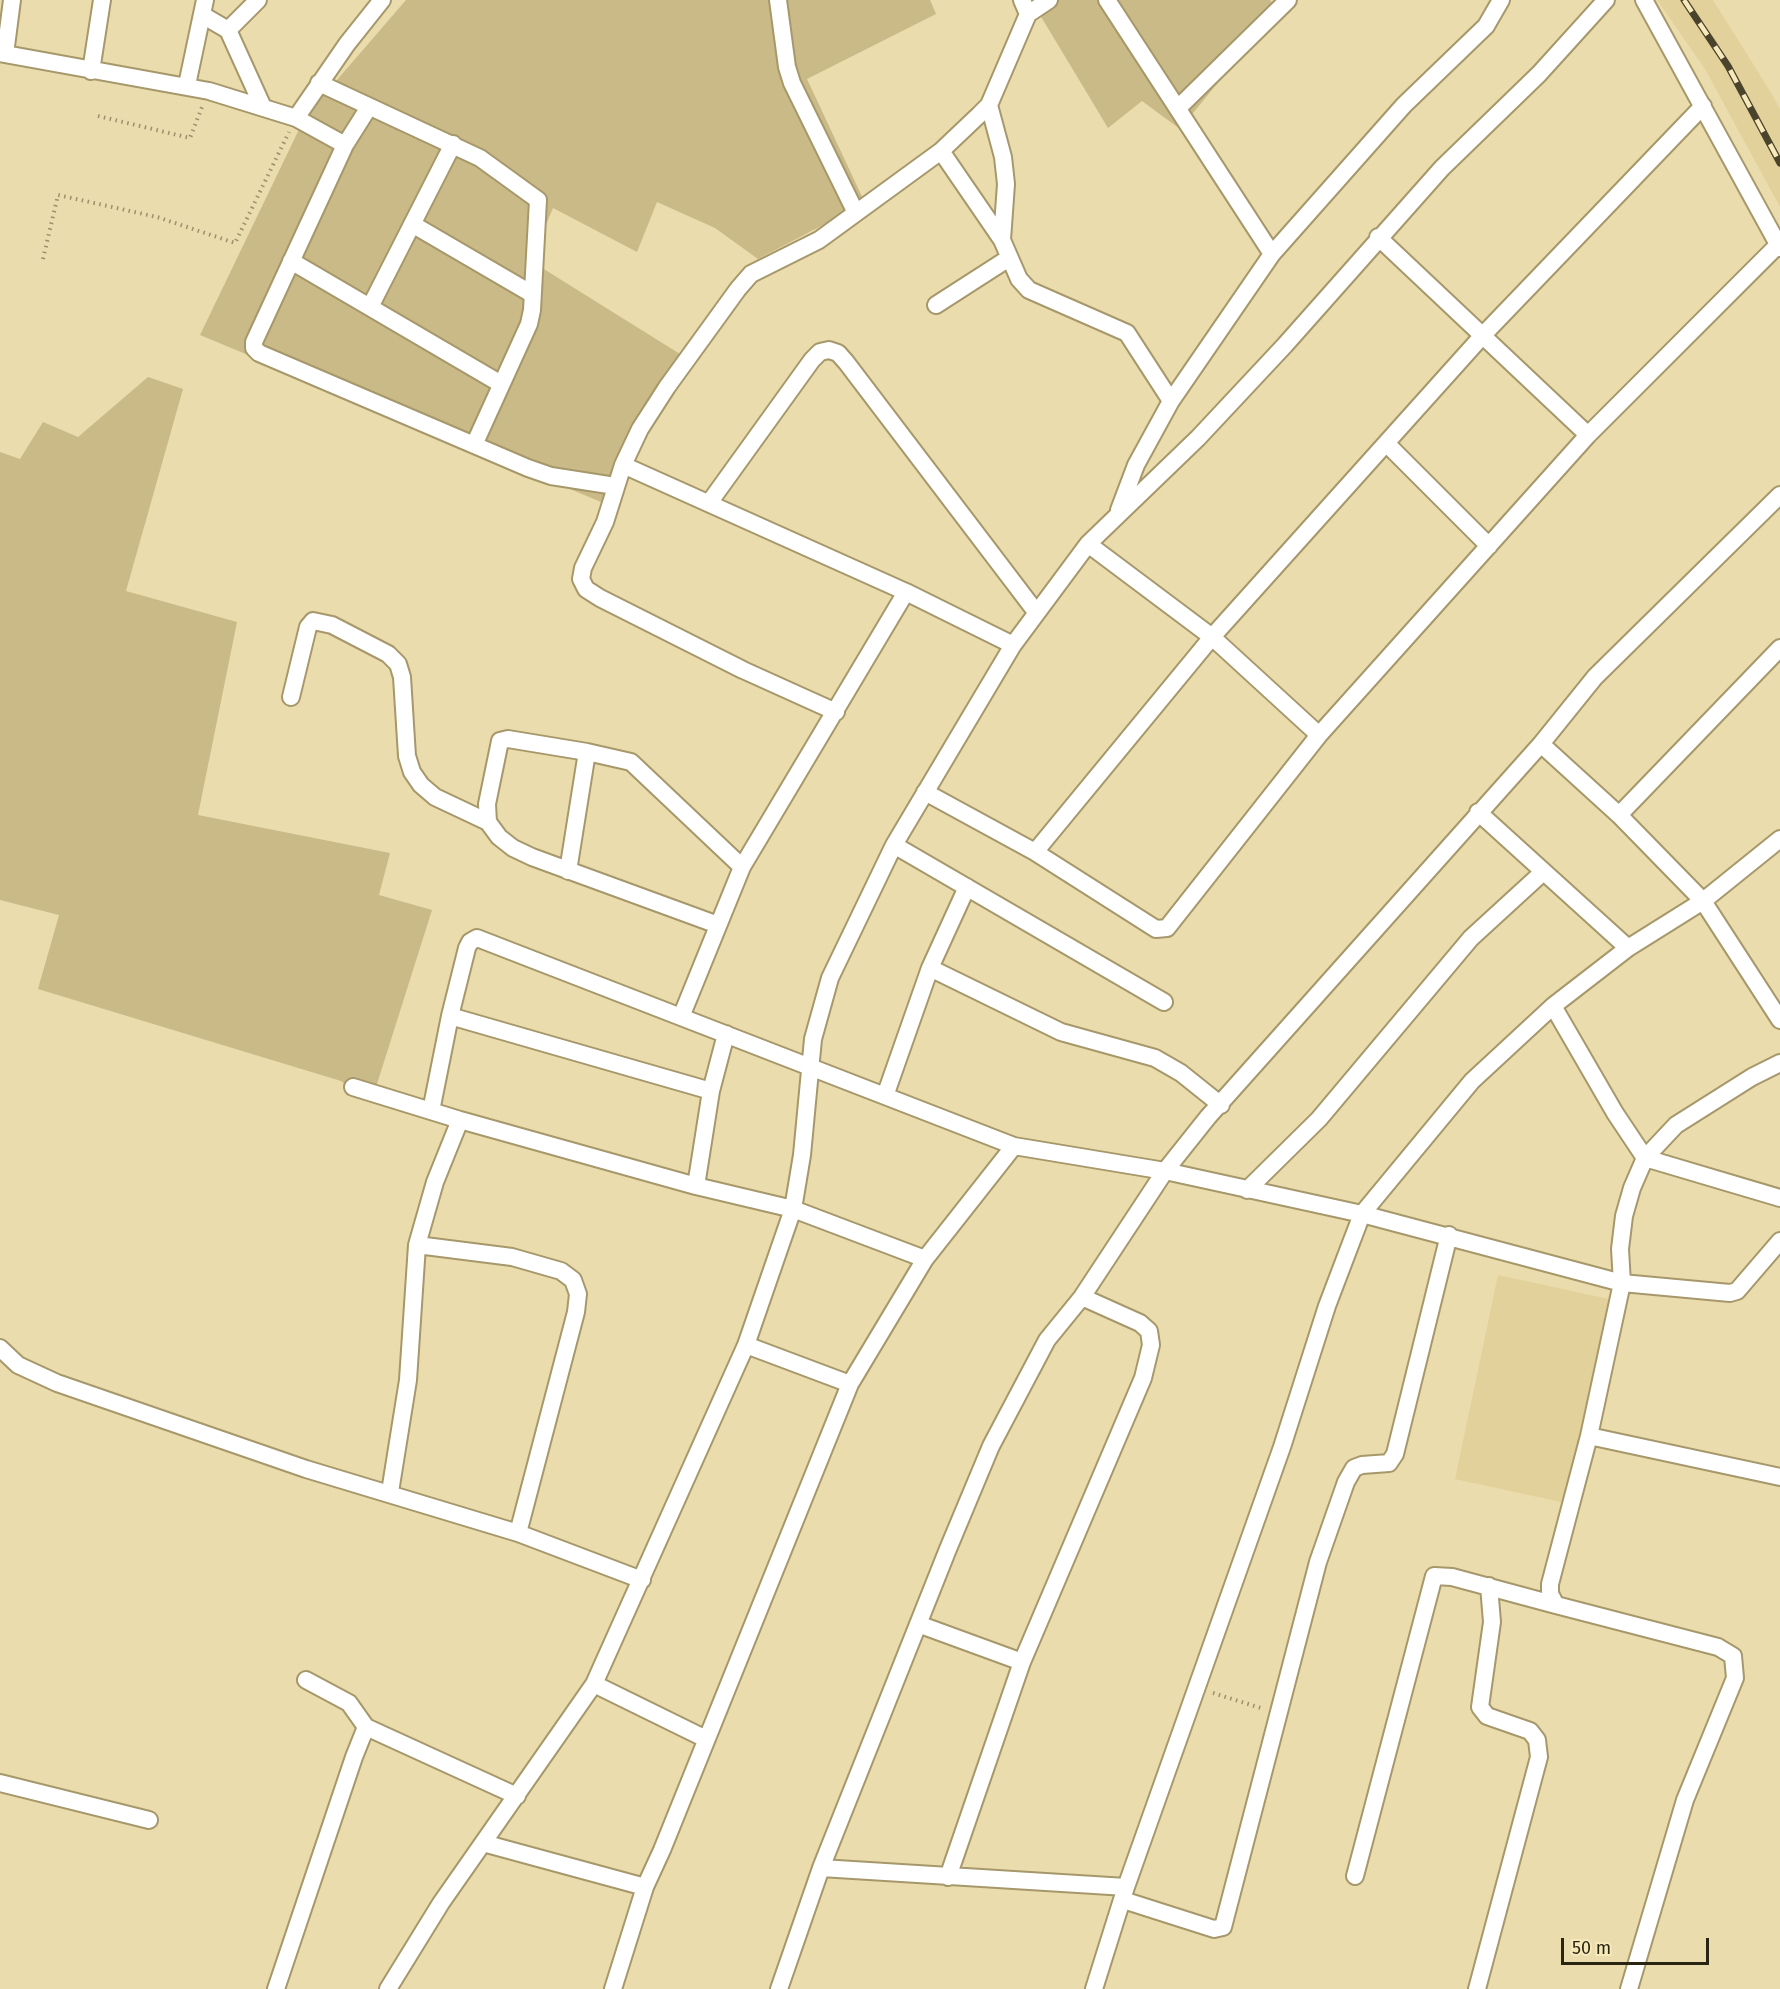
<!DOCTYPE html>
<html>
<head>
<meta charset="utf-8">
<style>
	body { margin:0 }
	#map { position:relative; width:1780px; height:1989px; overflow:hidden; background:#ebdcad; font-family:"Fira Sans",sans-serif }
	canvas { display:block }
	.scale { position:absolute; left:1561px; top:1938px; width:148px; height:27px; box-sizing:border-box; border:3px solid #2a2513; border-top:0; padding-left:8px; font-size:18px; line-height:21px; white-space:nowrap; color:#2a2513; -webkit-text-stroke:4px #f8e9ba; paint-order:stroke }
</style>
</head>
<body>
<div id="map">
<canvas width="1780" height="1989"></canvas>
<div class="scale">50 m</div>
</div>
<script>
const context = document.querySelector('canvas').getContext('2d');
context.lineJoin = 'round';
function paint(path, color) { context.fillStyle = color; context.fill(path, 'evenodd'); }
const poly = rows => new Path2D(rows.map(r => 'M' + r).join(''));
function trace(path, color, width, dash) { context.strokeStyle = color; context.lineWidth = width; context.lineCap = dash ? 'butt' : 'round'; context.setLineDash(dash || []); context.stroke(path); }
paint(poly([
	[1657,0,1713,0,1770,91,1780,109,1780,207,1705,69],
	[1498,1275,1609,1299,1565,1503,1455,1479]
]), '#e2d19b');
paint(poly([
	[406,0,930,0,936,14,807,79,865,203,758,259,715,228,657,202,637,252,553,208,531,261,688,359,601,502,200,335,305,117],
	[1031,0,1270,0,1278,9,1180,129,1142,101,1108,128],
	[148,377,183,389,126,591,237,622,198,815,390,853,379,895,432,910,371,1103,341,1081,38,989,59,915,0,900,0,452,20,459,43,422,78,437]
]), '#caba87');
const minor = poly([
	[778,0,787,67,792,83,856,213],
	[1022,0,1028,14],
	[1107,0,1272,254],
	[1644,0,1780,248],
	[204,16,228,30,262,105],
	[228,30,258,0],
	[0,53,209,91,296,118,345,145],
	[5,54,12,0],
	[91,71,102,0],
	[319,83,480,158,538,200,532,310,529,324,474,445],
	[187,85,205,0],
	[989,105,1003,157,1006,184,1002,240],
	[369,107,345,145,254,342,254,348,259,353,528,468,551,476,615,486],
	[1178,108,1288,0],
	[296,118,347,44,382,0],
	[941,151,1002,240,1019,279,1029,290,1127,333,1171,401],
	[412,224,532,294],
	[1378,237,1588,435],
	[291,261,501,384],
	[936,305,1009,258],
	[370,307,453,144],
	[1387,444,1489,546],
	[623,465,906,592,1013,645],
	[709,503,812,360,820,352,829,350,838,353,846,362,1036,612],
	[1119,510,1136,465,1171,401,1272,254,1404,105,1486,26,1501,0],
	[1088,544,1212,637,1319,735],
	[291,697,308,627,313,621,332,625,388,654,398,664,402,677,407,756,412,772,421,785,435,797,488,822],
	[836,712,743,670,600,598,586,589,581,579,583,568,605,522,623,465,640,429,667,387,738,289,751,274,819,240,856,213,941,151,980,114,989,105,1028,14,1049,0],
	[1541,744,1619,815,1703,901,1780,1020],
	[925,792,1035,852,1156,929,1167,928,1319,735,1588,435,1778,245],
	[1478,812,1628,948],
	[1619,815,1780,648],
	[894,845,1164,1002],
	[1035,852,1212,637,1484,334,1703,106],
	[568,871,587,752],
	[718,925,532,857,513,848,499,837,488,822,487,804,500,741,508,739,587,752,631,762,742,867],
	[930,968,1061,1032,1155,1058,1181,1073,1221,1105],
	[1553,1006,1615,1113,1645,1158,1780,1198],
	[450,1016,711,1091],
	[681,1017,742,867,906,592],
	[353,1087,460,1120,696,1186,793,1209,925,1259],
	[885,1096,930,968,967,887],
	[431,1111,450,1016,467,948,470,942,477,938,1014,1146,1165,1171,1362,1214,1622,1283,1730,1293,1737,1291,1780,1241],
	[696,1186,711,1091,726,1034],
	[1247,1190,1319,1119,1471,938,1542,873],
	[417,1245,512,1257,561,1271,573,1280,578,1294,576,1312,518,1533],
	[746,1345,850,1384],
	[0,1348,18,1365,57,1383,306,1469,518,1533,642,1580],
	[1589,1436,1780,1477],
	[390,1492,408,1380,417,1245,435,1182,460,1120],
	[918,1624,1022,1662],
	[306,1680,349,1703,366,1727],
	[594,1684,706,1739],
	[0,1783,149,1820],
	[483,1843,645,1887],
	[821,1868,1126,1887],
	[1355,1876,1434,1576,1452,1577,1556,1605],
	[948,1877,1022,1662,1143,1378,1151,1345,1149,1331,1140,1323,1082,1297],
	[1123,1900,1214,1929,1223,1927,1318,1562,1346,1482,1354,1468,1362,1465,1389,1463,1395,1454,1449,1235],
	[276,1989,354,1757,366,1727,517,1796],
	[388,1989,441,1903,594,1684,746,1345,793,1209,802,1155,813,1039,830,978,894,845,1013,645,1088,544,1198,438,1285,345,1442,168,1539,74,1606,0],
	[613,1989,645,1887,662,1850,850,1384,925,1259,1014,1146],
	[779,1989,821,1868,948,1549,991,1446,1047,1340,1082,1297,1165,1171,1208,1117,1541,744,1595,677,1780,495],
	[1094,1989,1126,1887,1282,1447,1327,1306,1362,1214,1472,1081,1553,1006,1628,948,1703,901,1780,839],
	[1477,1989,1539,1757,1537,1740,1530,1731,1487,1716,1480,1707,1492,1622,1489,1586],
	[1629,1989,1685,1800,1735,1678,1733,1656,1718,1647,1556,1605,1550,1594,1550,1584,1589,1436,1622,1283,1620,1249,1624,1216,1632,1188,1645,1158,1676,1125,1752,1077,1780,1063]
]);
trace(minor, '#a6986b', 20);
trace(poly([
	[98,116,190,138,202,107],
	[43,259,58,195,157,217,235,243,289,132],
	[1213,1693,1264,1709]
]), '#9b906d', 4, [1.5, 4.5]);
trace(minor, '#fff', 16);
const rail = poly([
	[1684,0,1728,66,1780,163]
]);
trace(rail, '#4a442d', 7);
trace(rail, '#f8e9ba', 4.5, [14]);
</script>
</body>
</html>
